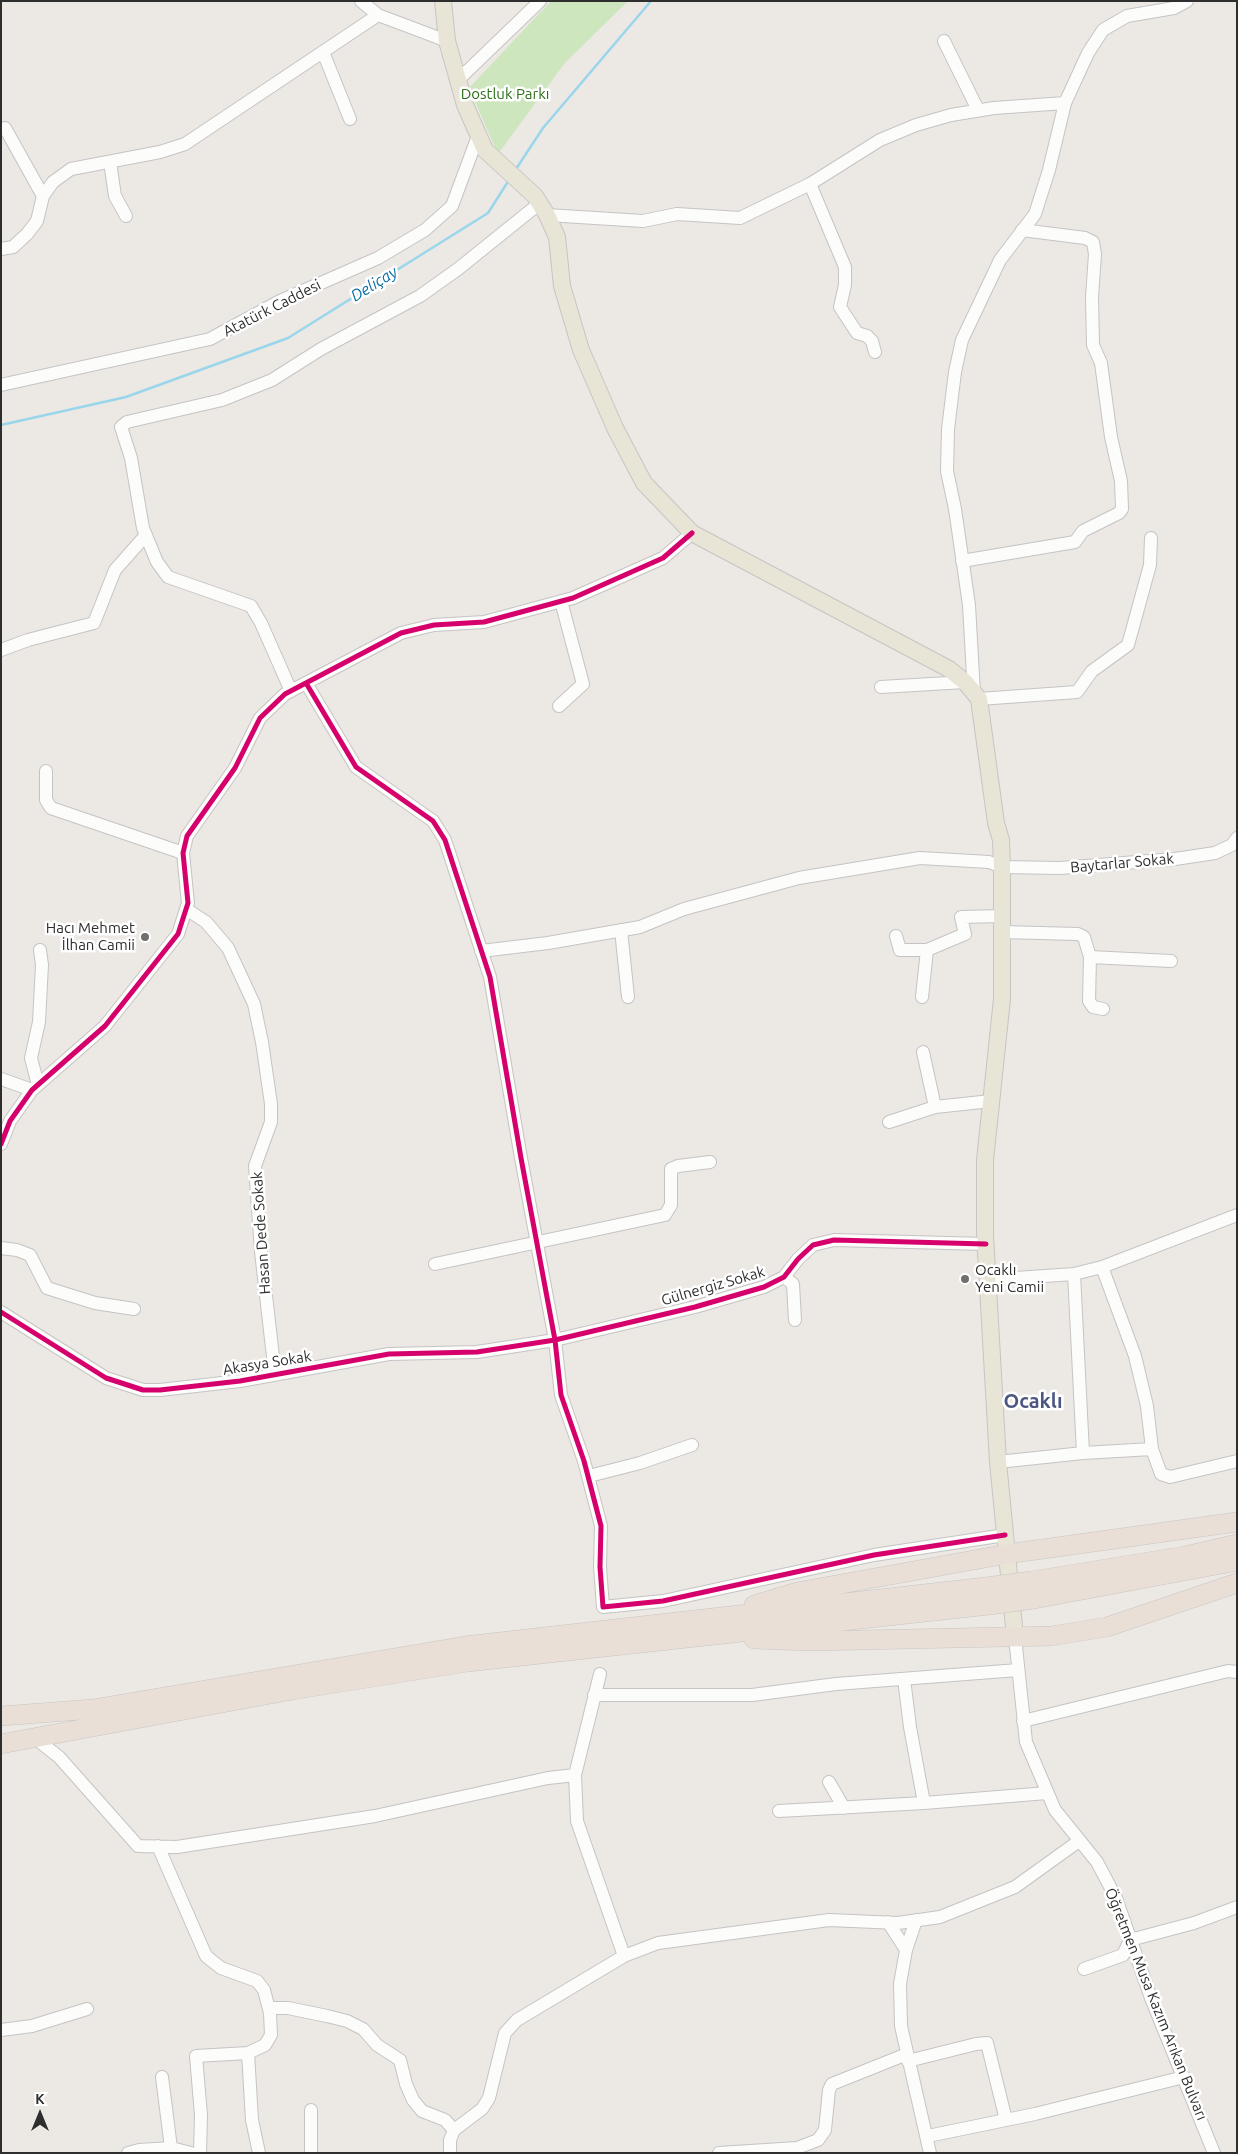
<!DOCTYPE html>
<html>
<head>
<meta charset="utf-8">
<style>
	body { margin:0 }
	#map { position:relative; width:1238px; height:2154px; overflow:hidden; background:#ece8e4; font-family:Ubuntu,sans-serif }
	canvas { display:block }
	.frame { position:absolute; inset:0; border:2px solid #2e2e2e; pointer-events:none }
	.north { position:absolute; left:15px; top:2089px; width:50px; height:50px; -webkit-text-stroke:4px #fff; paint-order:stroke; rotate:0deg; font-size:14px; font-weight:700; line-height:20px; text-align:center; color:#2e2e2e }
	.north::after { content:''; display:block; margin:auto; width:18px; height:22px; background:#2e2e2e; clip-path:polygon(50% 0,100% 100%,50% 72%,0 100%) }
</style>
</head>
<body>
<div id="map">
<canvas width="1238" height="2154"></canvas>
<div class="frame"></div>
<div class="north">K</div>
</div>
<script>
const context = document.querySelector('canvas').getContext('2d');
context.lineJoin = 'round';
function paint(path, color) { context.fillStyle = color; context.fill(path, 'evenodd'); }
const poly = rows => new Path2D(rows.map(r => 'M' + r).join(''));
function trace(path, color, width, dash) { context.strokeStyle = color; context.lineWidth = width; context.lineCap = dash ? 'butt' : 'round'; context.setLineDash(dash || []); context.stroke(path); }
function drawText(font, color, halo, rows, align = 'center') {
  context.font = font + ' Ubuntu,sans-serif'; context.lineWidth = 5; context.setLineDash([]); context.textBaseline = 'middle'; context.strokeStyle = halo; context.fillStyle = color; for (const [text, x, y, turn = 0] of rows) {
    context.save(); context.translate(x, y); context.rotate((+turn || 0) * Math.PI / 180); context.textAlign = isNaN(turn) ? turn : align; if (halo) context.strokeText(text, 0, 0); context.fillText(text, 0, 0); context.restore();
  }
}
paint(poly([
	[551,1,628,1,564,64,498,154,469,88]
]), '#cee6be');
trace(poly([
	[516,169,543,128,651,1],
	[1,425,126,397,288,338,488,213,509,180]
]), '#99d6ec', 2.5);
const minor = poly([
	[361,1,378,15,447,41],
	[944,41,978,110],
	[323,52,350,119],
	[457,81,540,1],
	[5,128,43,196],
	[110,162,115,196,126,216],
	[810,184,845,267,845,285,840,307,857,333,867,336,872,341,875,352],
	[547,215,643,221,677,214,740,218,810,184,880,140,916,125,951,115,994,108,1065,103],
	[1,249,13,247,27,234,37,221,43,196,53,182,71,169,160,152,185,144,378,15],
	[1,385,210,339,280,301,378,258,425,230,452,206,478,136],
	[962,561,1075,542,1083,531,1119,513,1122,509,1121,481,1111,437,1101,363,1093,345,1092,297,1095,254,1093,242,1085,238,1022,230],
	[1,650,28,640,94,623,115,570,146,535],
	[306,683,356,767,433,821,445,840,490,977,521,1158,555,1340,561,1395,584,1461,601,1526,600,1567,603,1607,663,1601,874,1555,1005,1535],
	[881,687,965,682],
	[291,691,261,623,251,606,168,577,157,562,143,528,131,458,121,427,127,422,222,400,272,380,321,349,420,296,458,269,540,203],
	[974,693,969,605,955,509,947,471,948,429,955,372,962,340,1000,260,1035,214,1049,170,1065,103,1088,53,1103,30,1127,16,1174,8,1187,1],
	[979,699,1077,692,1092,671,1128,645,1150,565,1151,538],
	[559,706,583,684,561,601],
	[46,771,46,800,51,808,183,853],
	[186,909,206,922,228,948,254,1004,262,1042,271,1104,271,1122,255,1166,261,1252,275,1374],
	[621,930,628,997],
	[1002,932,1078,934,1084,937,1090,957,1089,1001,1093,1007,1103,1009],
	[896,936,900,950,927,950],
	[481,951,548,943,640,927,684,909,799,878,920,858,989,862,1002,867,1060,868,1175,859,1215,853,1232,845,1237,838],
	[1090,957,1171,961],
	[922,997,927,950,965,934,961,917,1002,916],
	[923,1052,935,1107],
	[1,1079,32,1090],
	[38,1085,31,1058,39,1022,42,965,40,950],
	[889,1122,935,1107,991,1101],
	[1,1144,10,1121,32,1090,105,1026,178,934,188,903,183,853,187,836,235,768,260,718,285,694,401,633,434,625,484,622,573,598,663,558,692,533],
	[1,1248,17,1250,30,1255,47,1288,95,1303,134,1309],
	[435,1264,665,1215,671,1205,671,1169,678,1166,710,1162],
	[1102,1267,1135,1356,1147,1406,1152,1449,1161,1474,1170,1477,1237,1461],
	[1074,1274,1083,1453],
	[784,1277,793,1284,795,1320],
	[987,1280,1074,1274,1102,1267,1237,1215],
	[1,1312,106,1378,143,1390,160,1390,240,1381,389,1354,477,1352,555,1340,695,1307,764,1287,784,1277,798,1259,813,1245,834,1240,986,1244],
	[998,1462,1083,1453,1152,1449],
	[589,1476,640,1463,692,1445],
	[1015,1637,1026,1742,1055,1810,1097,1862,1116,1898,1151,1998,1214,2153],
	[600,1674,575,1775,577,1821,624,1956],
	[904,1679,910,1727,924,1803],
	[594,1695,752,1695,836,1684,1018,1670],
	[1023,1721,1228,1671,1237,1672],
	[35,1738,59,1757,138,1846,177,1847,375,1816,548,1778,575,1775],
	[829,1782,844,1808],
	[779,1811,924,1803,1047,1793],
	[158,1846,206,1956,221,1968,257,1981,264,1990,270,2013,271,2035,265,2045,248,2053,196,2056,201,2115,200,2153],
	[916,1920,906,1950,900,1984,901,2026,930,2153],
	[888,1922,906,1950],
	[1084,1969,1123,1955,1130,1940,1194,1923,1237,1907],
	[269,2008,288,2008,327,2016,347,2021,363,2029,377,2045,400,2060,406,2084,413,2100,422,2111,445,2120,454,2130],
	[1,2030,32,2026,87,2009],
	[248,2053,252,2120,259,2153],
	[908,2061,976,2044,987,2043,1006,2120],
	[162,2077,171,2148],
	[928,2136,1035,2114,1184,2077],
	[128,2153,139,2150,171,2148,191,2153],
	[311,2153,311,2110],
	[450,2153,450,2140,454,2130,482,2109,489,2098,505,2033,517,2020,624,1956,658,1943,829,1920,898,1923,940,1917,1015,1887,1079,1841],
	[719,2153,797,2148,818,2140,825,2130,829,2090,832,2084,907,2054]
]);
const major = poly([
	[443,1,447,41,465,105,485,150,535,196,547,215,557,237,562,286,581,350,615,428,644,483,692,533,949,669,965,682,979,699,996,823,1001,840,1002,867,1002,999,985,1160,985,1235,998,1462,1015,1637]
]);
const highway = poly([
	[1032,1581,1185,1556,1237,1544],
	[1034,1599,1237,1561],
	[754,1605,797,1592,1007,1554,1237,1522],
	[754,1639,812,1641,1051,1636,1107,1627,1237,1583],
	[1,1716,93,1709,465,1646,986,1587],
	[1,1744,292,1690,467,1662,989,1605]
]);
trace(minor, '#c5c4c5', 14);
trace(major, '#c6c5c4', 18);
trace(highway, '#c6c5c4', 20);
trace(minor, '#fcfcfb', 12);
trace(major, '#e8e4d6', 16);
trace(highway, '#eadfd6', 19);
const highwayBridge = poly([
	[986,1587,1032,1581],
	[989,1605,1034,1599]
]);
trace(highwayBridge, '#c6c5c4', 20, []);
trace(highwayBridge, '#eadfd6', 19);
trace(poly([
	[306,683,356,767,433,821,445,840,490,977,521,1158,555,1340,561,1395,584,1461,601,1526,600,1567,603,1607,663,1601,874,1555,1005,1535],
	[1,1144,10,1121,32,1090,105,1026,178,934,188,903,183,853,187,836,235,768,260,718,285,694,401,633,434,625,484,622,573,598,663,558,692,533],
	[1,1312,106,1378,143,1390,160,1390,240,1381,389,1354,477,1352,555,1340,695,1307,764,1287,784,1277,798,1259,813,1245,834,1240,986,1244]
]), '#d6006c', 5);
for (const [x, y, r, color] of [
	[145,937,5,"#706f6e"],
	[965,1279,5,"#706f6e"]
]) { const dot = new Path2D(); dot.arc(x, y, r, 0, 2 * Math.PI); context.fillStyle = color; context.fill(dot); trace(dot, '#fff', 2); }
drawText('15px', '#2c6e1b', '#fff', [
	["Dostluk Parkı",505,94]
]);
drawText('15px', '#2e2e2e', '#fff', [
	["Atatürk Caddesi",272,308,-27],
	["Baytarlar Sokak",1122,863,-5],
	["Hasan Dede Sokak",261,1233,-94],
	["Gülnergiz Sokak",713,1286,-16],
	["Akasya Sokak",267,1363,-9],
	["Öğretmen Musa Kazım Arıkan Bulvarı",1156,2004,68]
]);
drawText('15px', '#2e2e2e', '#fff', [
	["Hacı Mehmet",135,928],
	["İlhan Camii",135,945],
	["Ocaklı",975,1270,"left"],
	["Yeni Camii",975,1287,"left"]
], 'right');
drawText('italic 16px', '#0d6fa3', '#fff', [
	["Deliçay",374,284,-32]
]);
drawText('bold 20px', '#4d5680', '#fff', [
	["Ocaklı",1033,1401]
]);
</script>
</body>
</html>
